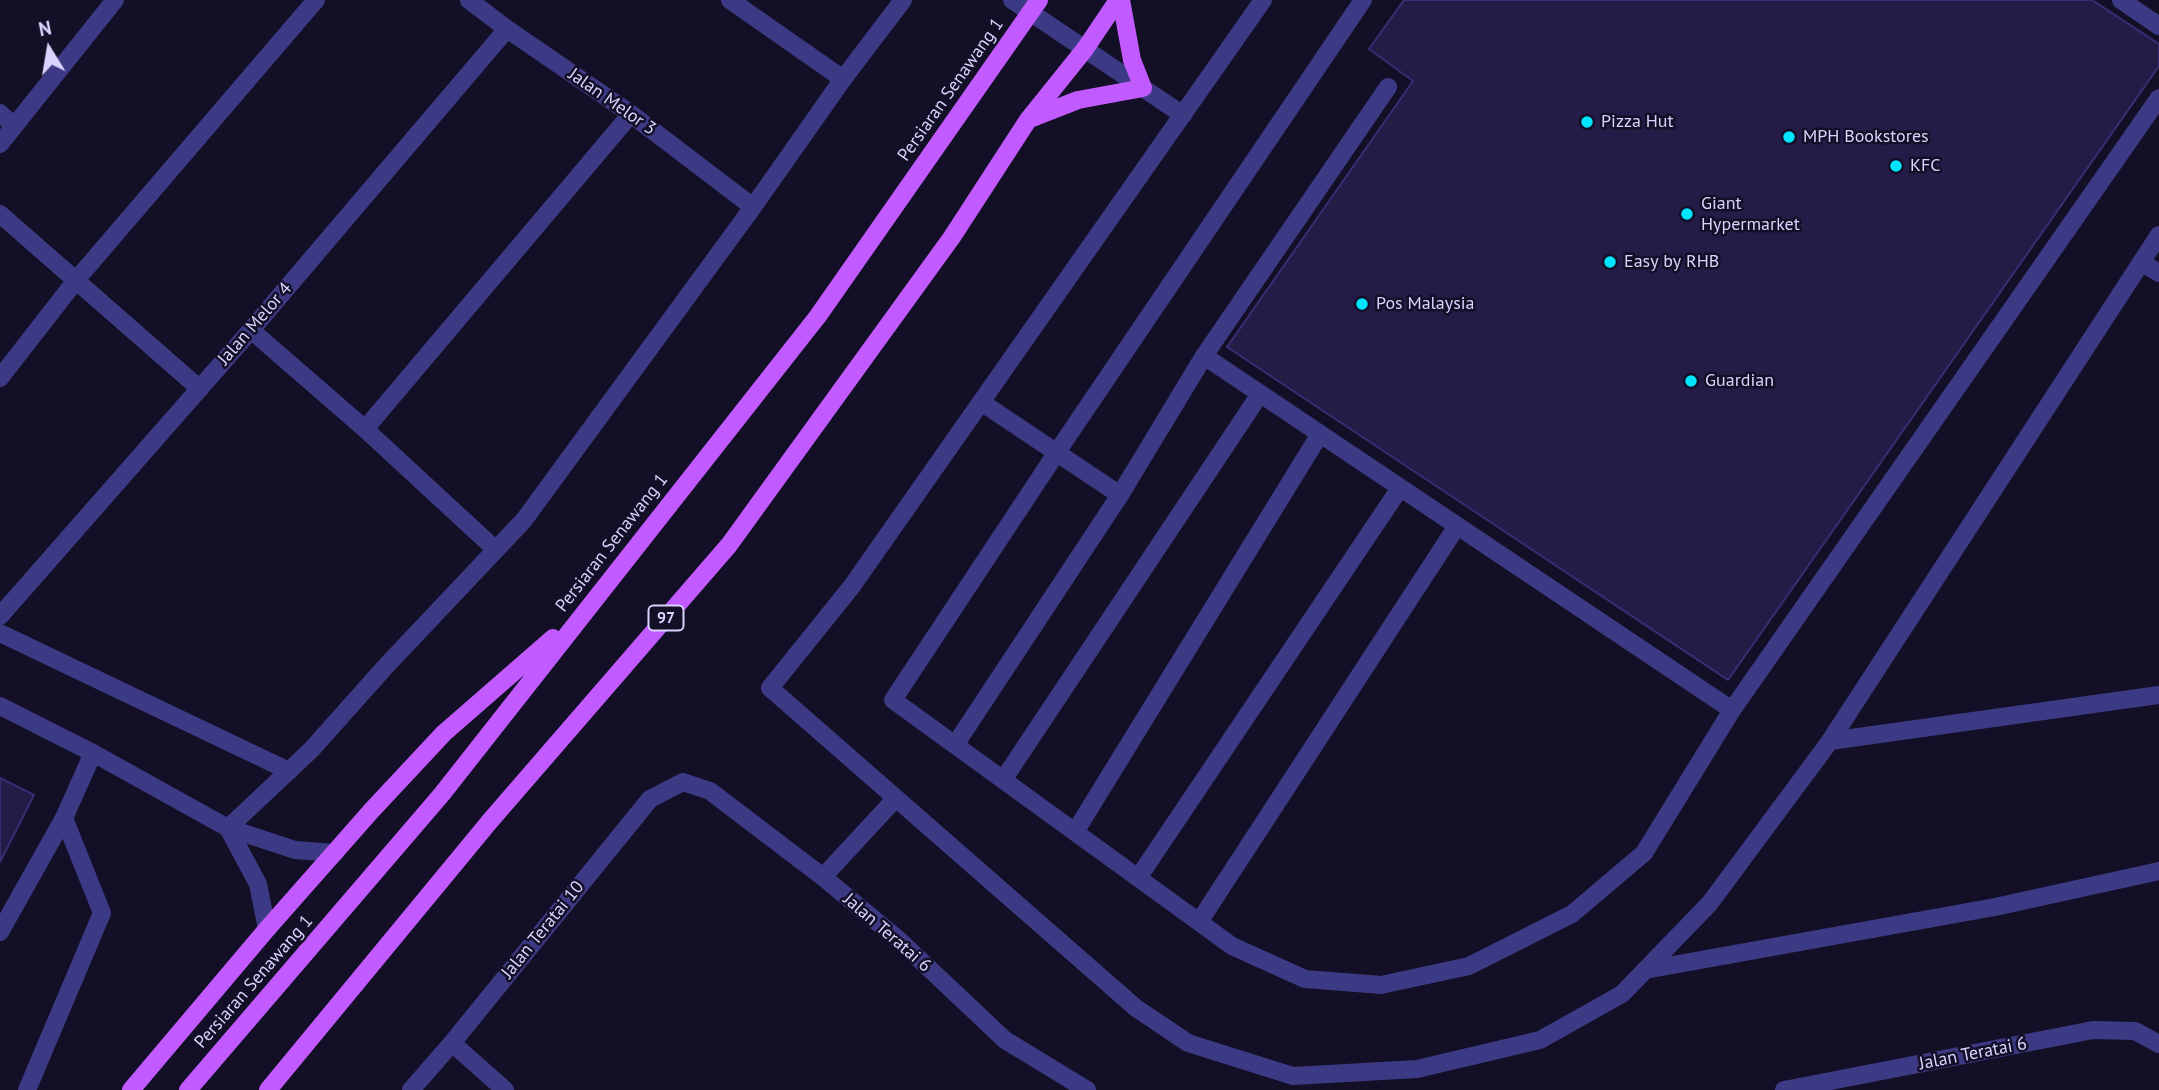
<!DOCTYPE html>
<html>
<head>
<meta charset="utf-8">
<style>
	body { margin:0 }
	#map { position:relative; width:2159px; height:1090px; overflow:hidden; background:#130f26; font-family:"PT Sans",sans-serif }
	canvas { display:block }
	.north { position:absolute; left:14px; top:14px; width:70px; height:70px; -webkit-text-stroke:5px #130f26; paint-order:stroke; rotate:349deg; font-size:19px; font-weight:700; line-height:28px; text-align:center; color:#d9d4ff }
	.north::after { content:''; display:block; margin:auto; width:24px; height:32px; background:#d9d4ff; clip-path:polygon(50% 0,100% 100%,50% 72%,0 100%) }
</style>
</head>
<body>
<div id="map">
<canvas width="2159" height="1090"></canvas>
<div class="north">N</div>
</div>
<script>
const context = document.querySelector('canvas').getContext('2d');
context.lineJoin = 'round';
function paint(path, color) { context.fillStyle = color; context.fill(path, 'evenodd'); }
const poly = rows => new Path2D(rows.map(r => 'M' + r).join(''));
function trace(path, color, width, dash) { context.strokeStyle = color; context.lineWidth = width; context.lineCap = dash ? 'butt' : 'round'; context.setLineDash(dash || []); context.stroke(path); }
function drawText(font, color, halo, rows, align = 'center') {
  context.font = font + ' "PT Sans",sans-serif'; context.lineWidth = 5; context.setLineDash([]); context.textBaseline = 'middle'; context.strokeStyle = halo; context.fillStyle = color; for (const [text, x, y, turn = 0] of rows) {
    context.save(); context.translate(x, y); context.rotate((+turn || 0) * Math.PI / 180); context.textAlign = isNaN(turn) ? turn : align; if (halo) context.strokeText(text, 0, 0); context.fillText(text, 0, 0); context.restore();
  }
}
const building = poly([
	[1404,0,2092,0,2159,44,2159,66,1728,680,1227,347,1413,81,1369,49,1404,0],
	[0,778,34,795,0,862,0,778]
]);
paint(building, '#241b47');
trace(building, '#3b2d73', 2);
trace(poly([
	[730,0,843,79],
	[1363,0,1057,452,893,700,1232,946,1305,979,1381,985,1469,966,1572,914,1644,853,1732,710,2159,98],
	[2121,0,2159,26],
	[2141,262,2159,273],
	[1204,356,1732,710],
	[0,378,77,279,316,0],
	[981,402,1120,495,1204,356,1388,87],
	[365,429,631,114],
	[1830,741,2159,695],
	[955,745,1120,495],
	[1003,780,1260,394],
	[1075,832,1320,434],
	[1138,878,1400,488],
	[1199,922,1457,526],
	[1645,970,1995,907,2159,871],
	[27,1090,102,913,64,818]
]), '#3d3a85', 18);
trace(poly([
	[469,0,507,29,631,114,753,207],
	[1012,0,1183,115],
	[1263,0,852,586,770,688,1136,1008,1188,1043,1293,1076,1417,1069,1540,1040,1622,994,1710,903,1830,741,2159,235],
	[0,113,14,126],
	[0,144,115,0],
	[0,214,200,389],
	[251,330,365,429,496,550],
	[0,616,251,330,507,29],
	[0,633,289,771],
	[0,706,93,753,228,828,295,850,335,853],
	[228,828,311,750,386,666,524,520,753,207,843,79,903,0],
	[228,828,258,884,267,929],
	[823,877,896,798],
	[0,932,64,818,93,753],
	[452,1043,505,1090],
	[411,1090,452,1043,650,799,683,782,710,791,823,877,900,941,1005,1040,1087,1090],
	[1784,1090,2093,1030,2135,1031,2159,1044]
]), '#3d3a85', 18);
trace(poly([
	[1032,118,1078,100,1143,88,1132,60,1121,0],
	[131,1090,267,929,372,810,444,733,553,638],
	[188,1090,442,794,818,316,1039,0],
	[268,1090,490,821,729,545,952,237,1028,120,1085,49,1118,0]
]), '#c25bff', 18);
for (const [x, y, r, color] of [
	[1587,122,7,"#00e5ff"],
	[1789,137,7,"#00e5ff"],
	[1896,166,7,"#00e5ff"],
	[1687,214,7,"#00e5ff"],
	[1610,262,7,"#00e5ff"],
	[1362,304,7,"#00e5ff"],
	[1691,381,7,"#00e5ff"]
]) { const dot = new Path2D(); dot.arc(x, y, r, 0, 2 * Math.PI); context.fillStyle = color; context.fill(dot); trace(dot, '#130f26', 2.5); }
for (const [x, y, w] of [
	[666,618,35]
]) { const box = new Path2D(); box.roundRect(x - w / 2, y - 12.5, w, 25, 5); context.fillStyle = '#130f26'; context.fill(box); trace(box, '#d9d4ff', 2); }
drawText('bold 16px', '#d9d4ff', null, [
	["97",666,618]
]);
drawText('18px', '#d9d4ff', '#130f26', [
	["Persiaran Senawang 1",951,90,-55],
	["Jalan Melor 3",612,102,35],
	["Jalan Melor 4",255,324,-49],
	["Persiaran Senawang 1",612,543,-52],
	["Jalan Teratai 10",543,930,-51],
	["Jalan Teratai 6",887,933,41],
	["Persiaran Senawang 1",254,982,-49],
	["Jalan Teratai 6",1973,1054,-11]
]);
drawText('18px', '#d9d4ff', '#130f26', [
	["Pizza Hut",1601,122],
	["MPH Bookstores",1803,137],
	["KFC",1910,166],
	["Giant",1701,204],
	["Hypermarket",1701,225],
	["Easy by RHB",1624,262],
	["Pos Malaysia",1376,304],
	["Guardian",1705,381]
], 'left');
</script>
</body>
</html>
